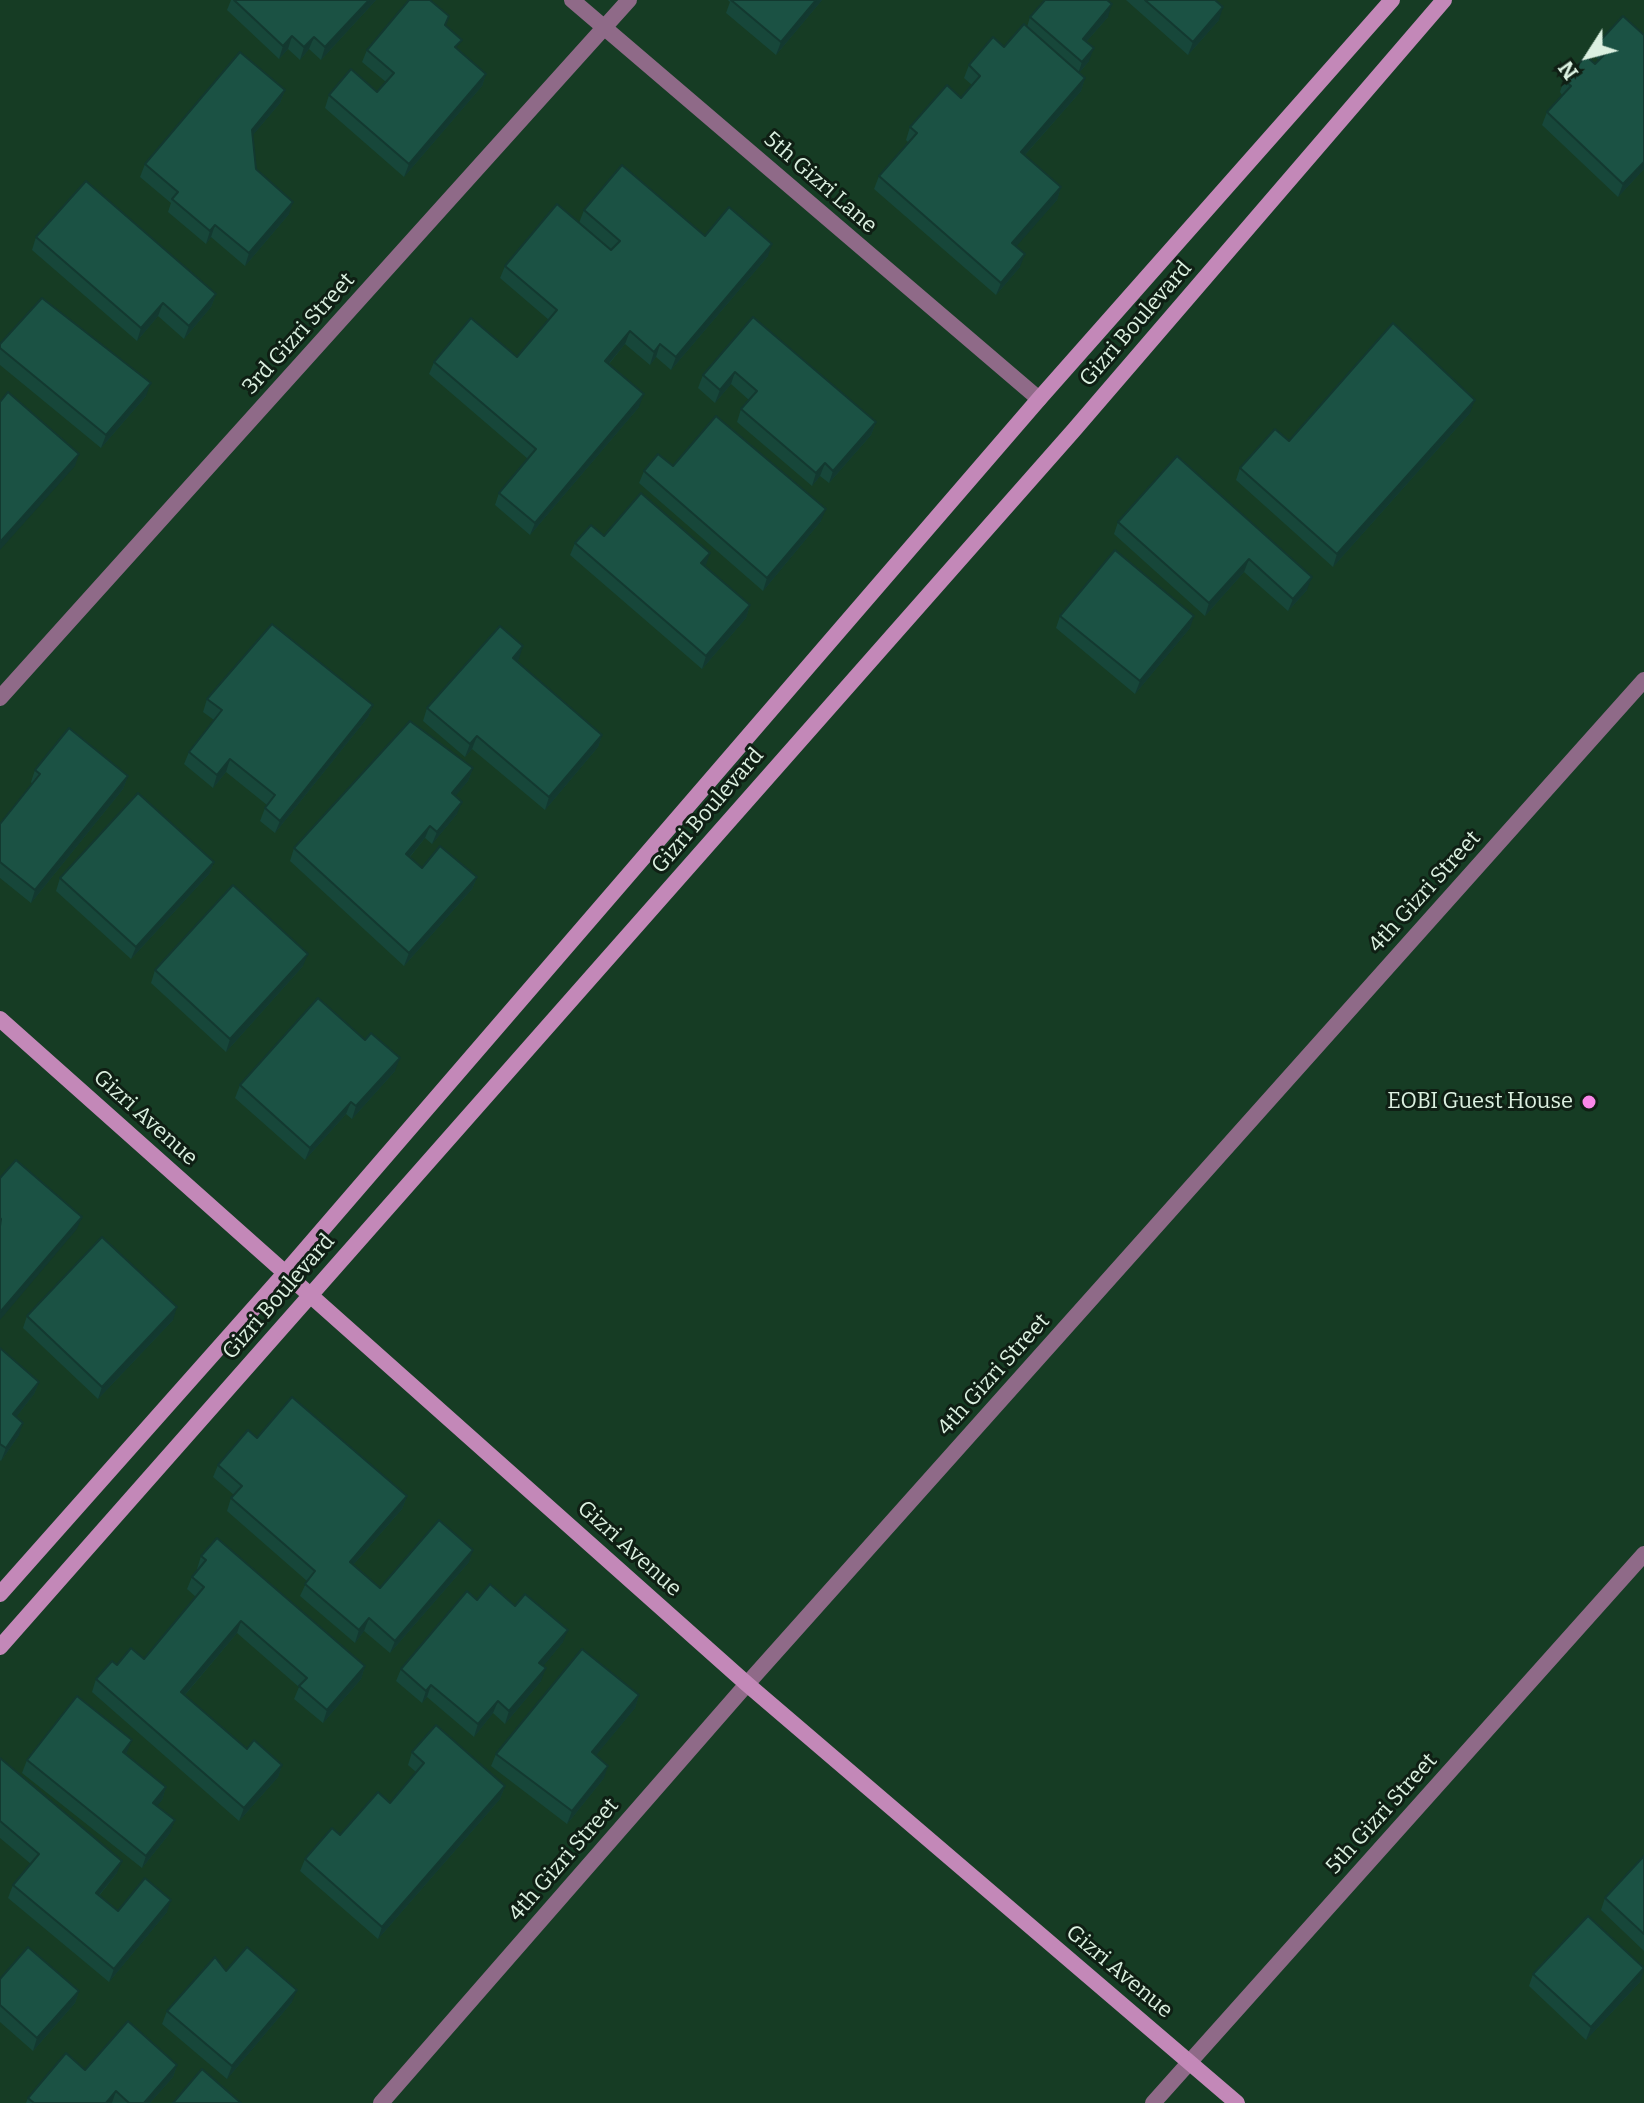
<!DOCTYPE html>
<html>
<head>
<meta charset="utf-8">
<style>
	body { margin:0 }
	#map { position:relative; width:1644px; height:2103px; overflow:hidden; background:#163c24; font-family:Bitter,serif }
	canvas { display:block }
	.north { position:absolute; left:1548px; top:16px; width:80px; height:80px; -webkit-text-stroke:6px #0f1f14; paint-order:stroke; rotate:234deg; font-size:22px; font-weight:700; line-height:32px; text-align:center; color:#dbf0e0 }
	.north::after { content:''; display:block; margin:auto; width:28px; height:36px; background:#dbf0e0; clip-path:polygon(50% 0,100% 100%,50% 72%,0 100%) }
</style>
</head>
<body>
<div id="map">
<canvas width="1644" height="2103"></canvas>
<div class="north">N</div>
</div>
<script>
const context = document.querySelector('canvas').getContext('2d');
context.lineJoin = 'round';
const poly = rows => new Path2D(rows.map(r => 'M' + r).join(''));
function trace(path, color, width, dash) { context.strokeStyle = color; context.lineWidth = width; context.lineCap = dash ? 'butt' : 'round'; context.setLineDash(dash || []); context.stroke(path); }
function paint(path, color) { context.fillStyle = color; context.fill(path, 'evenodd'); }
function drawText(font, color, halo, rows, align = 'center') {
  context.font = font + ' Bitter,serif'; context.lineWidth = 6; context.setLineDash([]); context.textBaseline = 'middle'; context.strokeStyle = halo; context.fillStyle = color; for (const [text, x, y, turn = 0] of rows) {
    context.save(); context.translate(x, y); context.rotate((+turn || 0) * Math.PI / 180); context.textAlign = isNaN(turn) ? turn : align; if (halo) context.strokeText(text, 0, 0); context.fillText(text, 0, 0); context.restore();
  }
}
trace(poly([
	[572,0,1039,399],
	[0,698,629,0],
	[381,2103,747,1684,1644,680],
	[1153,2103,1644,1554]
]), '#8f6a88', 16);
trace(poly([
	[0,1019,747,1684,1237,2103],
	[0,1594,285,1273,1039,399,1392,0],
	[0,1647,1074,430,1444,0]
]), '#c388b8', 16);
paint(poly([
	[231,0,376,0,321,60,309,49,300,60,288,49,279,59,227,10],
	[728,0,822,0,776,55,726,13,730,2],
	[1126,0,1215,0,1219,20,1188,55],
	[1030,17,1108,17,1086,42,1089,61,1079,73,1085,78,1081,91,1025,155,1061,187,1057,200,1016,246,1020,267,996,295,874,189,879,176,908,142,906,140,910,127,961,98,972,85,964,78,969,65,1004,47,1027,27],
	[445,26,458,50,486,74,482,86,404,177,325,108,329,95,377,92,386,82,362,62,367,50],
	[1644,35,1644,169,1618,197,1542,125,1547,112,1562,95,1560,92,1564,80,1595,64,1599,60,1594,55,1599,42],
	[285,90,280,103,252,136,256,169,289,214,245,266,211,237,206,244,168,212,171,203,140,177,145,164],
	[584,210,705,236,768,256,671,370,656,357,650,365,625,344,609,364,639,407,530,535,495,505,499,493,528,459,429,374,434,362,517,357,549,320,500,278,505,266,579,223],
	[36,237,216,294,211,307,184,339,158,316,137,341,32,250],
	[753,317,876,422,871,435,829,483,820,476,812,486,737,422,741,409,749,400,731,384,715,403,698,388,703,375],
	[0,344,146,396,101,448,0,365],
	[1470,413,1333,567,1236,480,1240,468,1289,441],
	[1177,456,1307,590,1288,611,1244,572,1205,616,1114,534,1118,522],
	[673,466,821,521,763,591,639,483,644,471],
	[604,536,706,565,704,566,750,605,746,618,702,669,570,555,575,543],
	[1060,616,1190,628,1135,694,1056,628],
	[519,659,517,661,602,735,598,747,545,810,472,749,465,757,423,721,427,708],
	[207,699,373,705,368,717,275,833,260,821,265,808,267,805,226,772,213,788,184,764,189,752,214,720,203,712],
	[473,768,468,781,455,796,457,814,432,844,425,838,410,857,422,868,477,877,472,889,404,966,290,861,294,848],
	[35,770,128,776,123,789,31,903,0,878,0,824,32,784,31,782],
	[214,862,209,874,131,959,56,891,60,878],
	[303,966,226,1052,151,983,155,970],
	[365,1040,395,1071,352,1119,346,1114,305,1160,235,1098,240,1085],
	[27,1316,173,1320,98,1399,23,1328],
	[0,1348,39,1382,34,1394,16,1417,19,1435,1,1461,0,1460],
	[257,1438,407,1496,402,1509,353,1565,380,1588,469,1562,390,1653,364,1631,355,1643,300,1596,307,1581,227,1511,231,1498,234,1495,213,1477,218,1465],
	[201,1556,365,1666,361,1679,323,1723,294,1699,299,1687,237,1633,185,1695,247,1749,282,1765,278,1777,239,1821,92,1692,96,1679,117,1665,144,1659,196,1597,187,1589,192,1577,198,1570,197,1569],
	[477,1600,515,1606,563,1642,543,1666,541,1681,505,1724,493,1713,474,1737,427,1697,422,1703,396,1681,401,1669],
	[639,1695,635,1708,596,1755,604,1778,567,1824,491,1766,496,1754],
	[127,1752,126,1754,166,1787,162,1800,156,1806,170,1833,142,1868,22,1773,27,1760],
	[412,1752,505,1786,500,1799,378,1939,300,1871,305,1859,390,1803,416,1772,408,1765],
	[0,1758,117,1873,99,1896,118,1911,167,1912,109,1982,8,1898,13,1885,31,1864,0,1838],
	[1644,1856,1644,1951,1601,1910,1605,1898],
	[226,1971,292,2002,227,2079,162,2024,167,2011],
	[1533,1974,1640,1982,1586,2040,1529,1986],
	[0,1979,79,1991,75,2003,33,2051,0,2022],
	[177,2065,173,2077,150,2103,26,2103,28,2098,85,2070]
]), '#17473a');
paint(poly([
	[369,0,376,0,321,60,325,47],
	[816,0,822,0,776,55,781,42],
	[1112,4,1108,17,1078,51,1083,39],
	[1223,7,1219,20,1188,55,1193,42],
	[292,36,288,49,279,59,283,46],
	[314,37,309,49,300,60,304,47],
	[1094,48,1089,61,1078,74,1082,62],
	[486,74,482,86,404,177,409,164],
	[1085,78,1081,91,1016,165,1021,152],
	[285,90,280,103,247,142,252,130],
	[1644,162,1644,169,1618,197,1623,184],
	[1061,187,1057,200,1008,256,1012,243],
	[293,202,289,214,245,266,249,253],
	[215,225,211,237,206,244,210,231],
	[772,244,768,256,671,370,676,357],
	[1025,254,1020,267,996,295,1001,283],
	[216,294,211,307,184,339,189,326],
	[163,303,158,316,137,341,141,328],
	[630,331,625,344,600,374,605,361],
	[660,344,656,357,650,365,654,352],
	[735,372,731,384,715,403,720,390],
	[151,383,146,396,101,448,106,435],
	[644,394,639,407,530,535,535,523],
	[1475,400,1470,413,1333,567,1337,554],
	[876,422,871,435,829,483,833,471],
	[79,454,75,466,0,550,0,542],
	[825,463,820,476,812,486,816,473],
	[826,509,821,521,763,591,767,578],
	[710,553,706,565,696,576,701,563],
	[1249,559,1244,572,1205,616,1209,603],
	[1312,577,1307,590,1288,611,1293,599],
	[750,605,746,618,702,669,706,656],
	[1194,616,1190,628,1135,694,1140,681],
	[523,646,519,659,509,671,513,658],
	[373,705,368,717,275,833,280,821],
	[602,735,598,747,545,810,549,797],
	[477,736,472,749,465,757,470,744],
	[230,759,226,772,213,788,217,775],
	[473,768,468,781,447,806,452,793],
	[128,776,123,789,31,903,35,890],
	[462,802,457,814,432,844,437,832],
	[430,826,425,838,402,866,406,854],
	[214,862,209,874,131,959,136,947],
	[477,877,472,889,404,966,409,953],
	[308,954,303,966,226,1052,230,1039],
	[400,1058,395,1071,352,1119,356,1106],
	[351,1102,346,1114,305,1160,310,1148],
	[82,1217,77,1229,0,1320,0,1312],
	[177,1307,173,1320,98,1399,102,1387],
	[39,1382,34,1394,9,1426,13,1414],
	[23,1423,19,1435,1,1461,6,1448],
	[407,1496,402,1509,345,1574,350,1562],
	[473,1550,469,1562,390,1653,395,1641],
	[369,1618,364,1631,355,1643,359,1630],
	[241,1621,237,1633,177,1704,181,1692],
	[568,1630,563,1642,535,1676,539,1663],
	[365,1666,361,1679,323,1723,327,1710],
	[546,1668,541,1681,505,1724,509,1711],
	[431,1685,427,1697,422,1703,426,1691],
	[639,1695,635,1708,588,1765,592,1752],
	[498,1701,493,1713,474,1737,478,1724],
	[132,1740,127,1752,118,1765,123,1752],
	[282,1765,278,1777,239,1821,244,1808],
	[608,1766,604,1778,567,1824,572,1811],
	[505,1786,500,1799,378,1939,382,1927],
	[166,1787,162,1800,149,1816,153,1803],
	[175,1820,170,1833,142,1868,146,1856],
	[122,1861,117,1873,91,1905,96,1893],
	[171,1900,167,1912,109,1982,114,1969],
	[1644,1970,1640,1982,1586,2040,1591,2027],
	[297,1990,292,2002,227,2079,232,2066],
	[79,1991,75,2003,33,2051,37,2038],
	[177,2065,173,2077,150,2103,144,2103],
	[116,2091,112,2103,106,2103]
]), '#133930');
const building = poly([
	[234,0,369,0,325,47,314,37,304,47,292,36,283,46,234,0],
	[409,0,430,0,449,16,445,25,462,40,455,47,486,74,409,164,329,95,351,69,377,92,394,73,367,50,409,0],
	[731,0,816,0,781,42,731,0],
	[1045,0,1107,0,1112,4,1083,39,1094,48,1082,62,1030,17,1045,0],
	[1145,0,1215,0,1223,7,1193,42,1145,0],
	[1623,16,1644,35,1644,162,1623,184,1547,112,1571,86,1564,80,1586,56,1595,64,1608,51,1599,42,1623,16],
	[1024,24,1085,78,1021,152,1061,187,1012,243,1025,254,1001,283,879,176,917,133,910,127,947,85,961,98,980,76,969,65,993,37,1004,47,1024,24],
	[240,52,285,90,252,130,256,169,293,202,249,253,215,225,210,231,172,199,178,192,145,164,240,52],
	[622,165,705,236,729,207,772,244,676,357,660,344,654,352,630,331,605,361,644,394,535,523,499,493,536,449,434,362,471,318,517,357,557,310,505,266,557,204,611,250,620,241,584,210,622,165],
	[86,181,216,294,189,326,163,303,141,328,36,237,86,181],
	[42,298,151,383,106,435,0,348,0,344,42,298],
	[753,317,876,422,833,471,825,463,816,473,741,409,757,391,735,372,720,390,703,375,753,317],
	[1393,323,1475,400,1337,554,1240,468,1275,429,1289,441,1393,323],
	[8,392,79,454,0,542,0,402,8,392],
	[716,416,826,509,767,578,644,471,658,454,673,466,716,416],
	[1177,456,1312,577,1293,599,1249,559,1209,603,1118,522,1177,456],
	[641,493,710,553,701,563,750,605,706,656,575,543,591,525,604,536,641,493],
	[1115,550,1194,616,1140,681,1060,616,1115,550],
	[272,624,373,705,280,821,265,808,275,795,230,759,217,775,189,752,222,710,207,699,272,624],
	[500,626,523,646,513,658,602,735,549,797,477,736,470,744,427,708,500,626],
	[410,721,473,768,452,793,462,802,437,832,430,826,406,854,422,868,440,846,477,877,409,953,294,848,410,721],
	[69,728,128,776,35,890,0,862,0,824,40,774,35,770,69,728],
	[138,793,214,862,136,947,60,878,138,793],
	[233,885,308,954,230,1039,155,970,233,885],
	[318,998,365,1040,371,1033,400,1058,356,1106,351,1102,310,1148,240,1085,318,998],
	[16,1160,82,1217,0,1312,0,1226,1,1219,0,1218,0,1178,16,1160],
	[102,1237,177,1307,102,1387,27,1316,102,1237],
	[0,1348,39,1382,13,1414,23,1423,6,1448,0,1444,0,1348],
	[292,1397,407,1496,350,1562,380,1588,439,1520,473,1550,395,1641,369,1618,359,1630,305,1584,315,1571,231,1498,242,1486,218,1465,248,1430,257,1438,292,1397],
	[217,1538,365,1666,327,1710,299,1686,307,1678,241,1621,181,1692,247,1749,254,1740,282,1765,244,1808,96,1679,112,1661,117,1665,131,1648,144,1659,204,1587,192,1577,206,1560,201,1556,217,1538],
	[490,1584,515,1606,525,1594,568,1630,539,1663,546,1668,509,1711,498,1701,478,1724,431,1685,426,1691,401,1669,467,1591,477,1600,490,1584],
	[582,1649,639,1695,592,1752,608,1766,572,1811,496,1754,582,1649],
	[77,1696,132,1740,123,1752,166,1787,153,1803,175,1820,146,1856,27,1760,77,1696],
	[436,1725,505,1786,382,1927,305,1859,332,1828,340,1835,378,1792,390,1803,424,1763,412,1752,436,1725],
	[0,1758,122,1861,96,1893,118,1911,145,1878,171,1900,114,1969,13,1885,39,1854,0,1821,0,1758],
	[1644,1856,1644,1934,1605,1898,1644,1856],
	[1588,1916,1644,1968,1591,2027,1533,1974,1588,1916],
	[28,1947,79,1991,37,2038,0,2005,0,1979,28,1947],
	[247,1947,297,1990,232,2066,167,2011,215,1957,226,1971,247,1947],
	[128,2021,177,2065,144,2103,129,2103,116,2091,106,2103,34,2103,28,2098,66,2053,85,2070,128,2021],
	[202,2069,241,2103,173,2103,202,2069]
]);
paint(building, '#1b5244');
trace(building, '#133930', 2);
for (const [x, y, r, color] of [
	[1589,1102,8,"#fa87e8"]
]) { const dot = new Path2D(); dot.arc(x, y, r, 0, 2 * Math.PI); context.fillStyle = color; context.fill(dot); trace(dot, '#0f1f14', 3); }
drawText('22px', '#dbf0e0', '#0f1f14', [
	["5th Gizri Lane",820,183,41],
	["Gizri Boulevard",1136,324,-49],
	["3rd Gizri Street",299,334,-48],
	["Gizri Boulevard",708,811,-49],
	["4th Gizri Street",1425,892,-48],
	["Gizri Avenue",145,1118,42],
	["Gizri Boulevard",279,1297,-49],
	["4th Gizri Street",994,1375,-48],
	["Gizri Avenue",629,1549,42],
	["5th Gizri Street",1382,1814,-48],
	["4th Gizri Street",564,1860,-49],
	["Gizri Avenue",1119,1972,40]
]);
drawText('22px', '#dbf0e0', '#0f1f14', [
	["EOBI Guest House",1573,1102]
], 'right');
</script>
</body>
</html>
